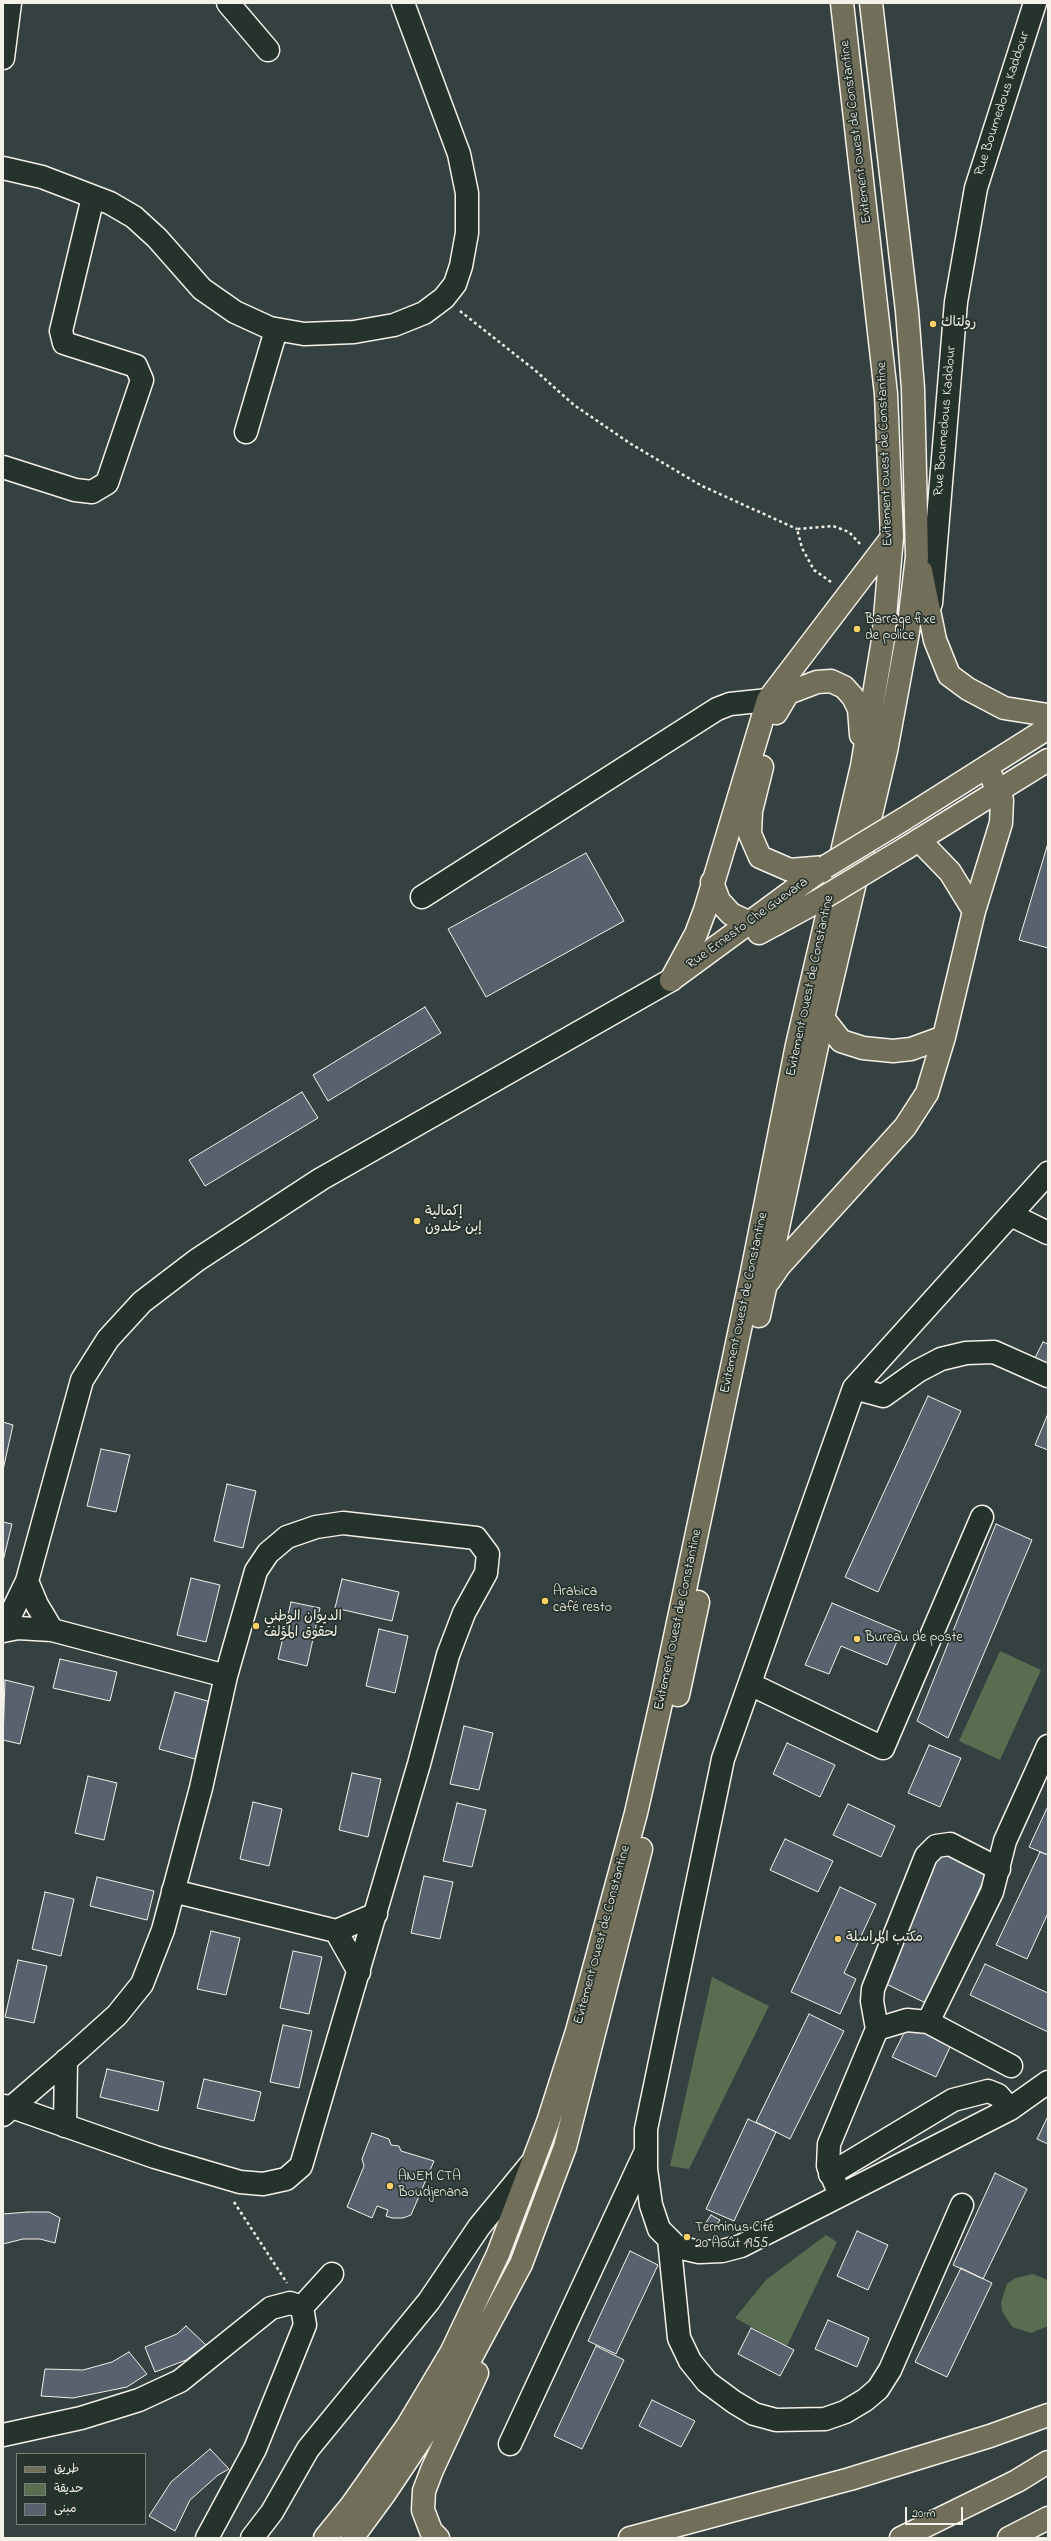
<!DOCTYPE html>
<html>
<head>
<meta charset="utf-8">
<style>
	body { margin:0 }
	#map { position:relative; width:1051px; height:2541px; overflow:hidden; background:#354140; font-family:"Indie Flower","Playpen Sans Arabic",sans-serif }
	canvas { display:block }
	.frame { position:absolute; inset:0; border:4px solid #f4f1e8; pointer-events:none }
	.legend { position:absolute; left:16px; top:2453px; width:130px; height:72px; box-sizing:border-box; background:#26332d; border:1px solid #787f78; margin:0; padding:5px 7px; list-style:none; font-size:12px; color:#f4f1e8 }
	.legend li { display:flex; align-items:center; gap:8px; height:20px }
	.legend b { width:20px; border:1px solid #787f78 }
	.scale { position:absolute; left:905px; top:2507px; width:58px; height:18px; box-sizing:border-box; border:2px solid #f4f1e8; border-top:0; padding-left:5px; font-size:12px; line-height:14px; white-space:nowrap; color:#f4f1e8; -webkit-text-stroke:3px #26332d; paint-order:stroke }
</style>
</head>
<body>
<div id="map">
<canvas width="1051" height="2541"></canvas>
<div class="frame"></div>
<ul class="legend">
<li><b style="height:5px;background:#716e59"></b>طريق</li>
<li><b style="height:11px;background:#596e51"></b>حديقة</li>
<li><b style="height:11px;background:#58616e"></b>مبنى</li>
</ul>
<div class="scale">20 m</div>
</div>
<script>
const context = document.querySelector('canvas').getContext('2d');
context.lineJoin = 'round';
function paint(path, color) { context.fillStyle = color; context.fill(path, 'evenodd'); }
const poly = rows => new Path2D(rows.map(r => 'M' + r).join(''));
function trace(path, color, width, dash) { context.strokeStyle = color; context.lineWidth = width; context.lineCap = dash ? 'butt' : 'round'; context.setLineDash(dash || []); context.stroke(path); }
function drawText(font, color, halo, rows, align = 'center') {
  context.font = font + ' "Indie Flower","Playpen Sans Arabic",sans-serif'; context.lineWidth = 3.5; context.setLineDash([]); context.textBaseline = 'middle'; context.strokeStyle = halo; context.fillStyle = color; for (const [text, x, y, turn = 0] of rows) {
    context.save(); context.translate(x, y); context.rotate((+turn || 0) * Math.PI / 180); context.textAlign = isNaN(turn) ? turn : align; if (halo) context.strokeText(text, 0, 0); context.fillText(text, 0, 0); context.restore();
  }
}
paint(poly([
	[1000,1651,1041,1670,1000,1760,959,1741],
	[712,1977,769,2006,689,2169,670,2166],
	[826,2235,837,2242,787,2346,735,2318,766,2280],
	[1033,2274,1048,2280,1048,2326,1031,2333,1012,2327,1002,2311,1001,2302,1007,2284,1015,2278]
]), '#596e51');
const building = poly([
	[1048,843,1048,948,1019,940,1048,843],
	[586,853,624,921,486,997,448,929,586,853],
	[425,1007,441,1033,328,1101,313,1075,425,1007],
	[302,1092,318,1118,205,1186,189,1160,302,1092],
	[1043,1342,1048,1344,1048,1369,1033,1362,1043,1342],
	[928,1396,961,1411,878,1592,845,1577,928,1396],
	[1047,1416,1048,1416,1048,1450,1035,1445,1047,1416],
	[3,1422,13,1425,3,1470,3,1422],
	[101,1449,130,1455,116,1512,87,1506,101,1449],
	[227,1484,256,1491,243,1548,214,1541,227,1484],
	[3,1522,12,1524,3,1561,3,1522],
	[996,1524,1032,1540,948,1738,917,1721,996,1524],
	[191,1578,220,1585,206,1642,177,1635,191,1578],
	[342,1579,399,1592,392,1621,335,1608,342,1579],
	[291,1602,320,1608,307,1666,278,1659,291,1602],
	[832,1603,901,1632,887,1665,841,1646,829,1674,805,1665,832,1603],
	[379,1629,408,1636,395,1693,366,1686,379,1629],
	[60,1659,117,1672,110,1701,53,1688,60,1659],
	[5,1680,34,1687,20,1744,3,1740,5,1680],
	[175,1692,211,1702,195,1759,159,1749,175,1692],
	[464,1726,493,1733,479,1790,450,1784,464,1726],
	[787,1743,835,1765,820,1797,773,1774,787,1743],
	[929,1745,961,1758,940,1807,908,1793,929,1745],
	[352,1773,381,1779,368,1837,339,1830,352,1773],
	[88,1776,117,1783,104,1840,75,1833,88,1776],
	[253,1802,282,1809,269,1866,240,1859,253,1802],
	[457,1803,486,1810,472,1867,443,1861,457,1803],
	[848,1804,895,1826,881,1857,833,1835,848,1804],
	[1048,1806,1048,1855,1029,1847,1048,1806],
	[785,1839,833,1861,818,1892,770,1870,785,1839],
	[943,1846,988,1869,930,2005,884,1983,943,1846],
	[1040,1852,1048,1855,1048,1913,1027,1959,996,1945,1040,1852],
	[424,1876,453,1882,440,1939,411,1933,424,1876],
	[97,1877,154,1891,147,1920,90,1906,97,1877],
	[840,1887,876,1904,844,1973,856,1979,840,2014,791,1992,840,1887],
	[45,1892,74,1899,61,1956,32,1949,45,1892],
	[211,1931,240,1938,226,1995,197,1989,211,1931],
	[293,1951,322,1957,309,2014,280,2008,293,1951],
	[18,1960,47,1966,34,2023,5,2017,18,1960],
	[985,1964,1048,1993,1048,2032,970,1995,985,1964],
	[809,2014,844,2031,790,2139,756,2122,809,2014],
	[283,2025,312,2031,299,2088,270,2082,283,2025],
	[908,2025,951,2045,936,2077,892,2057,908,2025],
	[107,2069,164,2082,158,2111,100,2097,107,2069],
	[204,2079,261,2092,254,2121,197,2108,204,2079],
	[1048,2116,1048,2144,1037,2139,1048,2116],
	[748,2119,776,2132,734,2221,706,2209,748,2119],
	[372,2133,389,2139,391,2145,399,2146,401,2151,434,2161,411,2215,403,2218,392,2218,386,2216,388,2210,377,2206,372,2218,347,2207,364,2166,362,2159,372,2133],
	[995,2173,1027,2189,983,2279,953,2265,995,2173],
	[28,2212,49,2212,60,2218,55,2243,40,2239,23,2239,3,2244,3,2214,28,2212],
	[711,2215,720,2220,714,2229,705,2224,711,2215],
	[857,2231,888,2245,868,2290,837,2276,857,2231],
	[630,2251,658,2265,616,2354,588,2341,630,2251],
	[961,2268,992,2283,947,2377,915,2362,961,2268],
	[828,2320,869,2338,857,2367,815,2349,828,2320],
	[186,2326,206,2345,186,2360,155,2372,145,2347,177,2334,186,2326],
	[751,2328,794,2350,780,2376,738,2354,751,2328],
	[596,2346,624,2360,582,2449,554,2436,596,2346],
	[129,2352,147,2374,127,2387,73,2398,41,2396,45,2369,83,2370,112,2362,129,2352],
	[652,2400,695,2421,681,2447,639,2426,652,2400],
	[210,2449,229,2469,218,2475,190,2500,175,2531,149,2516,171,2482,210,2449]
]);
paint(building, '#58616e');
trace(building, '#f4f1e8', 1);
const minor = poly([
	[228,3,268,50],
	[3,58,10,3],
	[3,168,42,177,110,203,134,217,157,238,202,289,235,312,270,328,304,334,354,332,394,325,424,313,444,298,455,284,461,266,467,233,467,193,459,154,403,3],
	[246,432,276,330],
	[3,467,75,490,92,492,107,483,142,380,136,366,64,343,61,331,93,197],
	[931,603,956,302,976,188,1035,3],
	[422,897,717,709,730,704,768,700],
	[1048,1173,854,1388,723,1759,646,2129,646,2169,651,2205,659,2229,677,2247,699,2252,722,2251,741,2246,1010,2109,1048,2082],
	[1011,1215,1048,1233],
	[854,1388,883,1396,918,1371,941,1359,966,1353,994,1352,1048,1376],
	[27,1581,37,1605,52,1630],
	[3,1624,10,1616,27,1581,82,1380,108,1339,142,1302,197,1260,321,1179,671,980],
	[3,1631,18,1628,52,1630,226,1676],
	[750,1684,883,1748,982,1517],
	[173,1891,336,1931],
	[359,1972,336,1931,376,1914],
	[928,2022,992,1892,1005,1841,1048,1746],
	[877,2029,907,2020,928,2022,1011,2066],
	[3,2106,12,2107,155,2157,240,2182,263,2184,286,2179,301,2166,419,1764,448,1655,464,1613,486,1573,488,1554,476,1538,343,1523,316,1527,287,1537,268,1553,256,1571,226,1676,201,1788,163,1930,142,1984,117,2015,77,2051,12,2107,3,2115],
	[65,2126,66,2060],
	[830,2174,953,2100,988,2091,998,2095,1010,2109],
	[840,2195,828,2166,829,2144,877,2029,872,2001,873,1989,926,1856,936,1846,950,1844,999,1869],
	[669,2239,679,2338,690,2361,707,2382,734,2402,754,2414,776,2420,825,2419,845,2412,865,2400,878,2389,890,2370,962,2205],
	[302,2307,332,2274],
	[3,2435,81,2418,139,2400,180,2381,271,2308,290,2303,302,2307,305,2325,255,2449,207,2538],
	[510,2444,645,2153],
	[252,2538,272,2512,308,2449,429,2301,479,2227,530,2165]
]);
const major = poly([
	[904,819,1048,728],
	[906,848,1048,760],
	[759,933,818,901],
	[671,980,825,867]
]);
const highway = poly([
	[921,571,935,640,949,675,968,689,1004,708,1048,715],
	[776,713,788,693,817,682,831,681,844,687,853,697,859,709,861,735],
	[762,767,751,811,750,834,760,857,790,870,825,867],
	[919,840,950,872,974,911],
	[712,882,719,901,731,914,748,922,776,924],
	[671,980,696,934,705,910,768,700,890,540],
	[823,1018,841,1041,863,1048,893,1051,911,1049,944,1037],
	[769,1281,780,1265,905,1127,927,1093,944,1037,974,911,1001,823,1002,800,987,767],
	[759,1316,823,1018,886,751,908,632,917,557,913,389,907,311,871,3],
	[678,1695,698,1602],
	[325,2538,351,2506,408,2425,451,2353,498,2254,548,2122,577,2031,636,1813,661,1703,751,1277,797,1045,862,766,883,640,892,537,886,394,842,3],
	[352,2538,385,2493,452,2393,521,2264,565,2147,641,1849],
	[438,2538,431,2531,423,2510,424,2491,432,2470,477,2373],
	[630,2538,850,2479,990,2436,1048,2415],
	[901,2538,1017,2481,1048,2462],
	[1009,2538,1048,2518]
]);
trace(minor, '#f4f1e8', 25);
trace(major, '#f4f1e8', 25);
trace(highway, '#f4f1e8', 25);
trace(poly([
	[460,311,536,371,574,405,631,444,702,486,797,529],
	[831,582,814,570,802,548,797,529,833,526,849,532,861,545],
	[234,2202,287,2283]
]), '#f4f1e8', 2.5, [3, 3]);
trace(minor, '#26332d', 22);
trace(major, '#716e59', 22);
trace(highway, '#716e59', 22);
const majorBridge = poly([
	[825,867,904,819],
	[818,901,906,848]
]);
trace(majorBridge, '#f4f1e8', 25, []);
trace(majorBridge, '#716e59', 22);
for (const [x, y, r, color] of [
	[933,324,4,"#ffd166"],
	[857,629,4,"#ffd166"],
	[417,1221,4,"#ffd166"],
	[545,1601,4,"#ffd166"],
	[256,1626,4,"#ffd166"],
	[857,1639,4,"#ffd166"],
	[838,1939,4,"#ffd166"],
	[390,2186,4,"#ffd166"],
	[687,2237,4,"#ffd166"]
]) { const dot = new Path2D(); dot.arc(x, y, r, 0, 2 * Math.PI); context.fillStyle = color; context.fill(dot); trace(dot, '#26332d', 1.5); }
drawText('14px', '#f4f1e8', '#26332d', [
	["Rue Boumedous Kaddour",1003,104,-72],
	["Evitement Ouest de Constantine",857,132,-97],
	["Rue Boumedous Kaddour",946,421,-85],
	["Evitement Ouest de Constantine",886,454,-92],
	["Rue Ernesto Che Guevara",748,924,-36],
	["Evitement Ouest de Constantine",811,986,-78],
	["Evitement Ouest de Constantine",745,1303,-78],
	["Evitement Ouest de Constantine",679,1620,-78],
	["Evitement Ouest de Constantine",603,1935,-75]
]);
drawText('14px', '#f4f1e8', '#26332d', [
	["رولتاك",941,324],
	["Barrage fixe",865,621],
	["de police",865,637],
	["إكمالية",425,1213],
	["إبن خلدون",425,1229],
	["Arabica",553,1593],
	["café resto",553,1609],
	["الديوان الوطني",264,1618],
	["لحقوق المؤلف",264,1634],
	["Bureau de poste",865,1639],
	["مكتب المراسلة",846,1939],
	["ANEM CTA",398,2178],
	["Boudjenana",398,2194],
	["Terminus Cité",695,2229],
	["20 Août 1955",695,2245]
], 'left');
</script>
</body>
</html>
